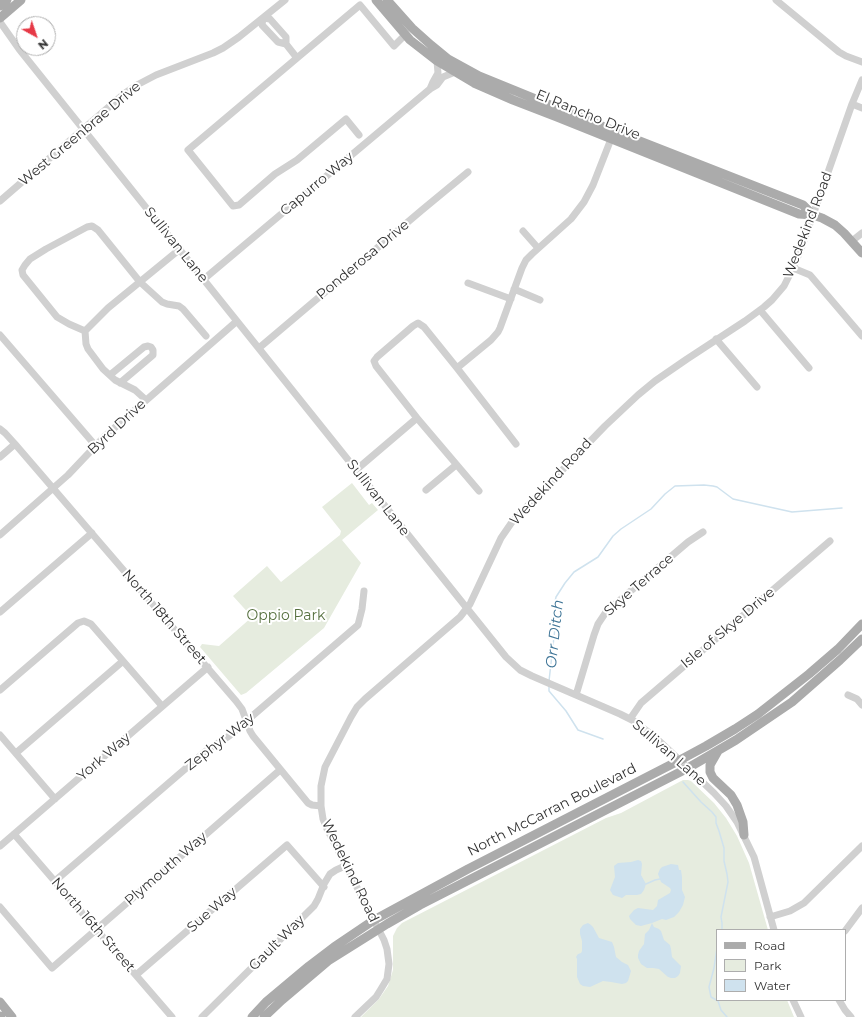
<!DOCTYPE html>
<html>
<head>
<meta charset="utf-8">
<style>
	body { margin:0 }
	#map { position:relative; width:862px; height:1017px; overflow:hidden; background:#fff; font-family:Montserrat,sans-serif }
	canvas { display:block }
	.legend { position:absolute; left:716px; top:929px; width:130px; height:72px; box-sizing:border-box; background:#fff; border:1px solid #adadad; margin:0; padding:5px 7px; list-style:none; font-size:12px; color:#333 }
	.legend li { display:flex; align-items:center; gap:8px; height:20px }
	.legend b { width:20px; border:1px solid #adadad }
	.north { position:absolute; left:16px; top:16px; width:40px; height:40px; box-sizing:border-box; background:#fff; border:1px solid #adadad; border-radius:50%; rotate:140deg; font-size:11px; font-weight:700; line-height:16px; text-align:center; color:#333 }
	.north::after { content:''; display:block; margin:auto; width:14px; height:18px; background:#e63946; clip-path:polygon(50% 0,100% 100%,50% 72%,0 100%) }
</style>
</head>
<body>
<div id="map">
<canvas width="862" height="1017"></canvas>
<ul class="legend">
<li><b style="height:5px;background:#ababab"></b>Road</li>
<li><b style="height:11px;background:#e6ecdf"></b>Park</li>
<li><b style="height:11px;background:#cfe2ee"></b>Water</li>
</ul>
<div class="north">N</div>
</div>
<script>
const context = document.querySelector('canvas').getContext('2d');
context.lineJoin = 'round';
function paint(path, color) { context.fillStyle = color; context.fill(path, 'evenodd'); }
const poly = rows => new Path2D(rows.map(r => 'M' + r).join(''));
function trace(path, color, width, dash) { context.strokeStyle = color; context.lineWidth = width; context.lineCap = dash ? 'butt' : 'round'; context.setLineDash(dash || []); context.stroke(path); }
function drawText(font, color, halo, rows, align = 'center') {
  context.font = font + ' Montserrat,sans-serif'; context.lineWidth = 4; context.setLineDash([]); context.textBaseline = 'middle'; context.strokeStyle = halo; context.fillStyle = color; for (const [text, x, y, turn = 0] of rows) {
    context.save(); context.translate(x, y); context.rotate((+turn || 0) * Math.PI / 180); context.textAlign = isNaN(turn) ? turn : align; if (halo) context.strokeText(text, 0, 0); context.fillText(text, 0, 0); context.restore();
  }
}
paint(poly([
	[352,483,369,505,372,503,378,510,342,540,361,563,324,628,246,693,241,695,200,647,202,644,219,646,252,617,233,596,267,566,281,582,340,535,341,531,322,507],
	[683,780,688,780,691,781,714,803,726,818,737,836,749,863,768,930,717,930,717,1000,787,1000,794,1017,361,1017,379,999,388,986,393,970,393,936,397,928,402,923,606,818,621,813]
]), '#e6ecdf');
paint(poly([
	[638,860,641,861,642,864,641,875,646,884,644,890,641,894,637,895,626,895,622,898,613,895,610,890,615,877,614,866,618,863,631,862],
	[671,864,678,865,679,870,681,870,682,877,682,890,685,897,683,905,679,912,674,917,666,920,662,919,652,923,654,927,659,929,661,931,664,940,670,945,671,949,672,957,681,966,680,973,678,976,675,978,671,978,668,977,659,969,653,968,647,968,641,964,638,958,638,955,639,951,644,944,645,934,649,930,652,923,641,926,636,925,630,919,629,916,634,910,638,908,653,910,657,906,658,900,670,893,671,890,670,888,661,882,658,874,660,869,662,867],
	[588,923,591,925,593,927,599,938,612,942,614,947,616,957,622,962,628,965,631,971,628,981,626,983,622,984,611,982,603,981,590,987,583,986,580,984,577,977,577,959,576,957,578,954,581,953,582,951,582,941,580,934,580,929,583,925]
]), '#cfe2ee');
trace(poly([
	[549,681,555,628,554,607,556,597,565,583,574,572,598,557,613,536,621,529,651,509,665,494,675,486,704,485,713,486,717,487,733,499,792,512,842,508],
	[549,686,549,691,566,711,578,730,603,739],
	[683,782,701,802,712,812,716,817,716,823,719,831,724,848,724,861,727,874,728,882,721,917,722,923,722,930],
	[646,884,655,880,660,879],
	[717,948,714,968,709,987,711,997,718,1001,721,1010,727,1017]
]), '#cfe2ee', 1.5);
trace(poly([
	[776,0,839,52,846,56,862,62],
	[0,22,19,49,506,657,520,670,532,676,620,714,634,721,656,738,670,751,714,793,726,806,737,822,754,857,774,930],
	[286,44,286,37,270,19,263,18,262,25,278,42,286,44,297,58,360,5,394,46,405,35],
	[297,58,188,150,233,206,239,205,275,174,297,160,346,119,359,135],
	[430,89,433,82,438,73,437,61],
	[852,104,862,108],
	[0,201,125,93,135,86,156,75,213,53,223,48,239,37,285,0],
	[523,231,538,248],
	[852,241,862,233],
	[793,268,810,275,862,336],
	[204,279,430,89,437,85,443,77,455,72],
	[468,283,511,299],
	[514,289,540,300],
	[760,310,809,368],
	[85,331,69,324,57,317,23,275,22,270,25,265,30,259,46,249,87,227,92,226,98,230,140,282,162,302,167,304,179,306,183,309,206,336],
	[0,335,95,445],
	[716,339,757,387],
	[259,348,422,210,468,172],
	[457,368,491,340,498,332,500,328,522,268,526,260,532,254,571,219,584,202,593,185,611,139],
	[110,375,144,347,148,346,151,347,153,350,153,355,120,383],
	[146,400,135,390,115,380,103,369,88,349,86,344,85,331,108,308,180,249],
	[0,429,5,433,15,444,236,701,242,709,250,731,253,736,308,803,312,805,321,806],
	[0,457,15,444],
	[356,470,417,418],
	[426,490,456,465],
	[479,491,417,418,376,366,374,361,377,357,413,326,418,323,424,327,457,368,516,444],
	[0,535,68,475,104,437,237,321],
	[0,612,92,533],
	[0,690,78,623,84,621,91,624,162,706],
	[576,695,594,635,598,624,606,612,688,542,703,532],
	[848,695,857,699,862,705],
	[630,719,641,703,830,541],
	[0,735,55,799],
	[16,753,123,661],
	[14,834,172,1017],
	[0,846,208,667],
	[55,881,206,751,229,736,358,625,362,609,364,591],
	[0,907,52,968,280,770],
	[770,917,790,911,804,903,862,846],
	[845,931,862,908],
	[136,975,287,845,324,887],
	[793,1000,801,1017],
	[839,1000,845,1010,851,1017],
	[202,1017,314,906,318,899,324,884,330,874,336,870,345,866],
	[355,1017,376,997,381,989,387,979,389,964,387,949,384,940,327,829,323,819,321,806,321,786,325,767,351,717,357,707,365,699,460,617,470,604,501,538,512,522,605,426,638,395,655,381,687,359,745,321,764,307,772,300,784,286,793,268,801,249,852,104,862,80]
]), '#d0d0d0', 7);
trace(poly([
	[376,0,410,40,437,61,474,83,513,100,557,117,799,214,813,215,822,218,835,225,844,233,862,253],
	[387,0,412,28,431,45,448,59,479,76,614,131,803,205,813,215],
	[0,6,7,0],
	[0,18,21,0],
	[718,751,710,765,710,772,713,778,731,795,737,805,743,822,744,835],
	[0,1002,12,1017],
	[0,1016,1,1017],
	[252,1017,266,1002,309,966,334,947,374,920,468,869,680,760,706,746,735,729,758,714,809,674,838,649,862,624],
	[264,1017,282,1000,328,961,387,924,420,905,688,768,736,740,792,702,840,660,862,639]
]), '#ababab', 9);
drawText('14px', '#333', '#fff', [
	["El Rancho Drive",588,115,22],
	["West Greenbrae Drive",80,134,-40],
	["Capurro Way",317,184,-40],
	["Wedekind Road",808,225,-69],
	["Sullivan Lane",176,245,51],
	["Ponderosa Drive",363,260,-40],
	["Byrd Drive",117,427,-43],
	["Wedekind Road",551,482,-47],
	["Sullivan Lane",378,498,52],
	["Skye Terrace",639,585,-41],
	["North 18th Street",164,617,49],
	["Isle of Skye Drive",728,628,-40],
	["Zephyr Way",220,742,-38],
	["Sullivan Lane",669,753,41],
	["York Way",104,757,-41],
	["North McCarran Boulevard",552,810,-27],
	["Plymouth Way",166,869,-41],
	["Wedekind Road",350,871,64],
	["Sue Way",212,910,-41],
	["North 16th Street",93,925,49],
	["Gault Way",277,943,-45]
]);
drawText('14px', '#56703f', '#fff', [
	["Oppio Park",286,616]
]);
drawText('italic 15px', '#3f7597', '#fff', [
	["Orr Ditch",555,634,-84]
]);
</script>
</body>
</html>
